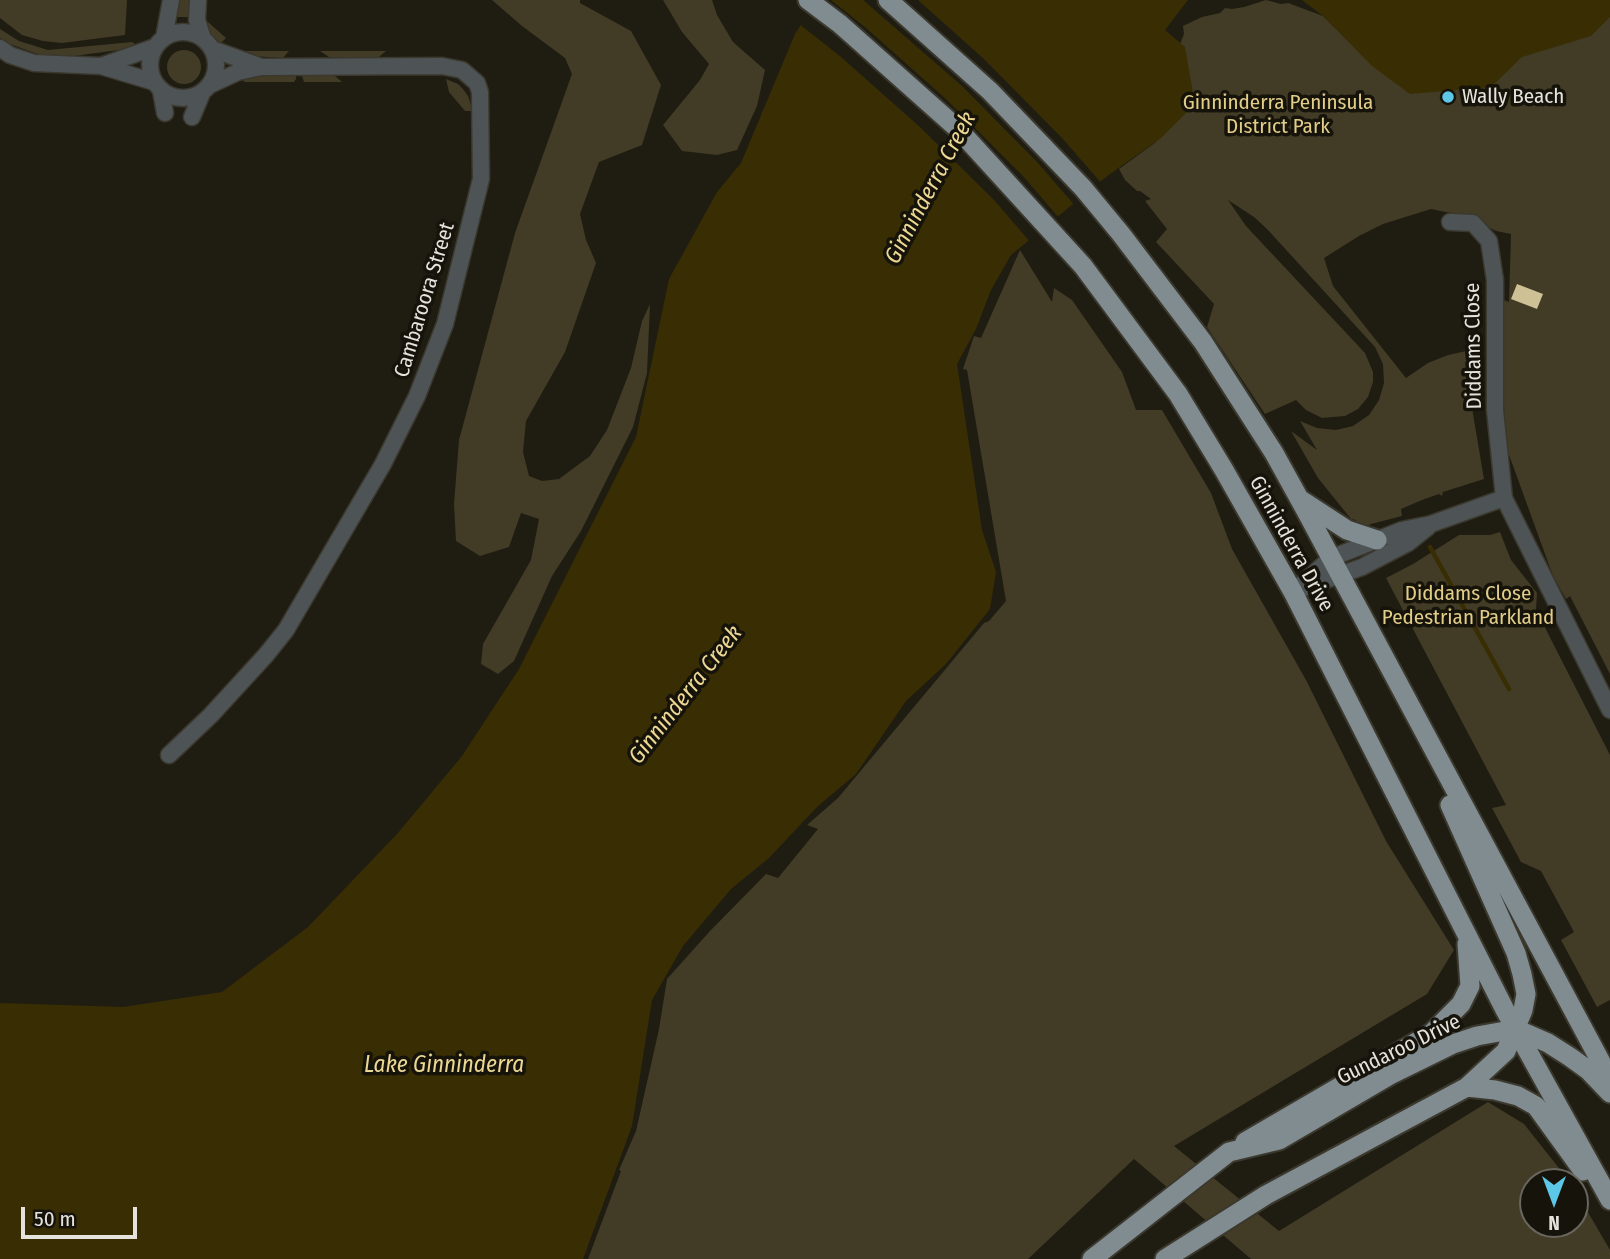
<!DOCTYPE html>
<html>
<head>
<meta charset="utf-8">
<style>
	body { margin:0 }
	#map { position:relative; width:1610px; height:1259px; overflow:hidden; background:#1f1c12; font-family:"Fira Sans Condensed",sans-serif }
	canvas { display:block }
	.north { position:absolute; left:1519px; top:1168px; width:70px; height:70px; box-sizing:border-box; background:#15130a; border:2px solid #68665e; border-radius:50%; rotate:180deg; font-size:19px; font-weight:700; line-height:28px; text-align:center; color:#e5e3dc }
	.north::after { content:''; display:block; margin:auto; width:24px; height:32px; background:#5dc7e8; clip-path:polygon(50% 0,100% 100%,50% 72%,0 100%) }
	.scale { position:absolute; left:21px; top:1207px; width:116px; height:32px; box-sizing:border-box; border:4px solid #e5e3dc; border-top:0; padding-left:9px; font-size:21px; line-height:24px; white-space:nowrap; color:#e5e3dc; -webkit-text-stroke:5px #15130a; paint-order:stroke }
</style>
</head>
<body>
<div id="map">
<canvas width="1610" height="1259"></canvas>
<div class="north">N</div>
<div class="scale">50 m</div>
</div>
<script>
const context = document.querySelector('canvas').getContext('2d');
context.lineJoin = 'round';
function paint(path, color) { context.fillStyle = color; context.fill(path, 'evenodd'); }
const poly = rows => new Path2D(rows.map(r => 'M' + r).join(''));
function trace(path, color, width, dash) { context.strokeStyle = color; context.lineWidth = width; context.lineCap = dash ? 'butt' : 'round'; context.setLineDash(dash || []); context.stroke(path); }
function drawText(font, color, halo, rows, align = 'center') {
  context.font = font + ' "Fira Sans Condensed",sans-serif'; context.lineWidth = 7; context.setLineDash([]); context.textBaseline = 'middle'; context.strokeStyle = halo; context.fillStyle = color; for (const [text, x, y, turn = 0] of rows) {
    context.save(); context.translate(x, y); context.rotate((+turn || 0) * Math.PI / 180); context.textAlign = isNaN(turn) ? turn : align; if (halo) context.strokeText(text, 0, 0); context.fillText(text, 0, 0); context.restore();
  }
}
paint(poly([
	[0,0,127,0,125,35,62,43,43,41,22,35,0,18],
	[178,0,191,0,190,17,177,17],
	[492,0,580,0,580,3,631,31,661,85,642,145,599,162,580,214,586,240,596,263,565,352,526,421,523,452,529,476,542,481,559,479,590,456,607,430,631,368,642,321,650,304,647,373,633,427,581,531,552,576,514,661,498,674,481,664,483,644,531,560,539,519,521,513,509,547,480,556,456,541,454,504,459,440,515,233,572,74,565,58,522,26],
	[663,0,712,0,717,15,733,42,765,70,757,106,737,150,717,155,682,151,663,125,700,80,709,64,682,32],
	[1266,0,1281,4,1288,3,1323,16,1335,28,1438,90,1452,91,1610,0,1610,674,1570,596,1566,599,1553,576,1508,452,1498,339,1501,299,1509,302,1511,234,1496,231,1466,216,1431,209,1383,224,1359,236,1324,258,1333,286,1406,378,1428,363,1448,355,1471,350,1473,414,1484,479,1443,492,1442,496,1439,494,1422,500,1401,509,1402,516,1371,524,1360,529,1356,520,1351,519,1318,478,1291,431,1317,450,1300,421,1317,428,1336,430,1353,426,1369,415,1379,400,1384,383,1383,364,1375,347,1267,229,1254,217,1228,200,1246,226,1365,353,1373,372,1373,382,1368,397,1358,409,1345,416,1322,418,1306,410,1296,400,1265,414,1207,327,1214,304,1156,242,1167,229,1145,201,1151,199,1140,191,1137,191,1125,180,1119,169,1156,142,1177,52,1184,34,1183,26,1202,17,1220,13,1225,8,1232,9,1244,7],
	[208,22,226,38,220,44,209,32,206,23],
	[0,29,19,41,48,50,132,42,135,44,134,48,66,57,43,56,7,43,0,38],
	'167 67a17 17 0 1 1 34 0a17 17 0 1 1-34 0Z',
	[240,51,289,51,283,58,252,56],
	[320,51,386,51,379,57,329,57],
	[251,76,296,76,296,79,294,82,244,82,243,77],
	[302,76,335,76,342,82,304,82],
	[446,79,458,84,463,89,468,96,473,111,465,111,449,92],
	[1020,250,1052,302,1054,288,1072,300,1122,372,1136,410,1162,410,1211,493,1232,549,1306,680,1386,841,1454,950,1427,994,1174,1146,1279,1231,1488,1102,1524,1124,1570,1182,1533,1182,1533,1224,1575,1224,1575,1190,1610,1250,1610,1259,1251,1259,1134,1159,1028,1259,588,1259,621,1171,619,1170,636,1131,659,1029,667,979,710,931,766,874,778,878,818,829,807,825,838,798,984,623,989,621,1006,601,967,370,963,369,974,336,981,338],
	[1500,532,1511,560,1537,593,1536,610,1610,755,1610,1000,1597,1007,1561,940,1574,932,1541,871,1521,862,1492,808,1506,805,1386,578,1413,564,1459,535,1490,535]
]), '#423b25');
paint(poly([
	[817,0,1188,0,1165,30,1185,47,1195,104,1161,138,1106,177,1011,255,991,290,976,329,957,364,982,530,996,572,990,609,946,664,906,701,856,774,817,807,769,858,731,889,683,946,652,1000,632,1126,583,1259,0,1259,0,1003,123,1007,222,992,308,927,397,834,462,756,519,669,636,437,669,279,717,192,741,163,795,34],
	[1302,0,1610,0,1610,17,1591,36,1522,57,1491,87,1410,94,1372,66,1323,16]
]), '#392e03');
paint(poly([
	[813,0,831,0,865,27,946,99,1023,176,1060,219,1031,243,995,201,921,128,841,57,798,23],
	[863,0,918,0,984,59,1063,139,1103,185,1076,207,1038,163,962,86]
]), '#1f1c12');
trace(poly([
	[1430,547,1509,689]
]), '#392e03', 4.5);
paint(poly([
	[1517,284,1543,294,1537,309,1511,299]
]), '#cfc196');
const minor = poly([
	[198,0,197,20,203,39],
	'150 65a33 33 0 1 1 66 0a33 33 0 1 1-66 0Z',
	[164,38,171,0],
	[0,48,10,55,34,63,101,66,154,82],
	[212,49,259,66],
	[101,66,155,47],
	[161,91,165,113],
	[192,117,202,93],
	[1450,222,1473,223,1489,241,1495,280,1495,410,1504,498,1610,710],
	[1298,590,1362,567,1408,543,1428,527],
	[1293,592,1331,558,1402,530,1431,524,1504,498],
	[169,755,211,715,266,655,286,630,383,464,417,396,445,324,481,179,480,92,477,83,462,70,442,66,261,67,238,72,210,85]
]);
const major = poly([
	[808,0,840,24,958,129,1083,266,1178,394,1224,470,1293,592,1505,1010,1610,1200],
	[888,0,990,91,1083,188,1121,234,1203,342,1274,453,1306,511,1610,1079],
	[1301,500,1347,530,1377,540],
	[1516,1029,1548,1043,1570,1057,1588,1070,1610,1093],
	[1467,1087,1495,1090,1518,1096,1536,1106,1583,1171],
	[1245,1142,1432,1033,1461,1004,1470,986,1467,944],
	[1092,1259,1229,1152,1279,1140,1390,1075,1453,1044,1477,1036,1516,1029],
	[1165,1259,1266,1195,1467,1087,1506,1051,1523,1010,1526,994,1522,974,1516,953,1450,805]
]);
trace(minor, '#3b382e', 19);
trace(major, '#3b382e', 23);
trace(minor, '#4e5456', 16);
trace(major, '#808c90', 19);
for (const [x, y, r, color] of [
	[1448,97,7,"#5dc7e8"]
]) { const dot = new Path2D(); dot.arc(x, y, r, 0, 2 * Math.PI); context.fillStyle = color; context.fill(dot); trace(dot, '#15130a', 2.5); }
drawText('21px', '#e5e3dc', '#15130a', [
	["Wally Beach",1462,97]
], 'left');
drawText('21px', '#e1cc88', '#15130a', [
	["Ginninderra Peninsula",1278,103],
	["District Park",1278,127],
	["Diddams Close",1468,594],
	["Pedestrian Parkland",1468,618]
]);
drawText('21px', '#e5e3dc', '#15130a', [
	["Cambaroora Street",425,300,-73],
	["Diddams Close",1474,346,-91],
	["Ginninderra Drive",1291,544,61],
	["Gundaroo Drive",1399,1050,-26]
]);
drawText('italic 23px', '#ecd793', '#15130a', [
	["Ginninderra Creek",931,188,-62],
	["Ginninderra Creek",686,695,-52],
	["Lake Ginninderra",444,1066]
]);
</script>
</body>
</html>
